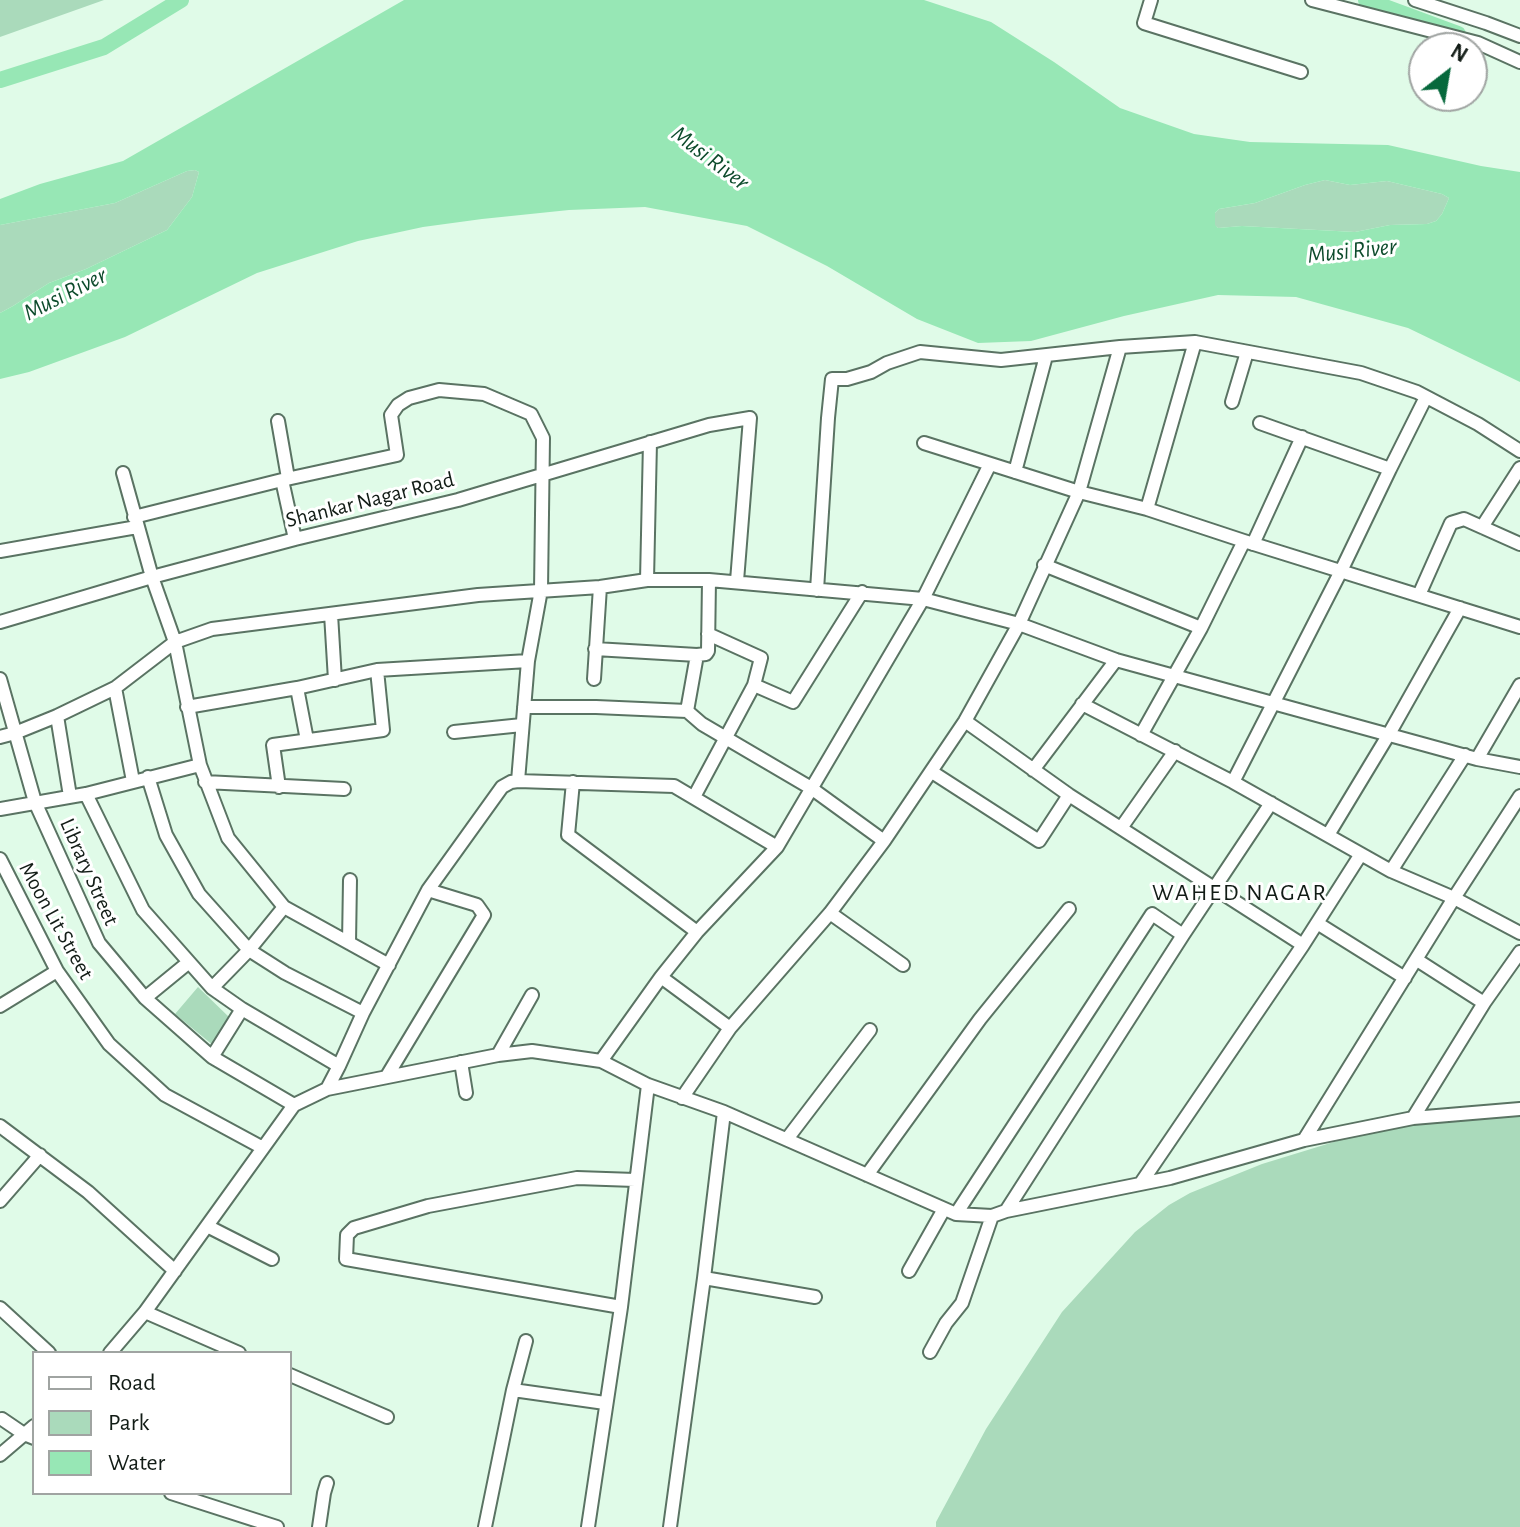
<!DOCTYPE html>
<html>
<head>
<meta charset="utf-8">
<style>
	body { margin:0 }
	#map { position:relative; width:1520px; height:1527px; overflow:hidden; background:#e0fbe8; font-family:"Alegreya Sans",sans-serif }
	canvas { display:block }
	.legend { position:absolute; left:32px; top:1351px; width:260px; height:144px; box-sizing:border-box; background:#fff; border:2px solid #a0a4a2; margin:0; padding:10px 14px; list-style:none; font-size:24px; color:#121c16 }
	.legend li { display:flex; align-items:center; gap:16px; height:40px }
	.legend b { width:40px; border:2px solid #a0a4a2 }
	.north { position:absolute; left:1408px; top:32px; width:80px; height:80px; box-sizing:border-box; background:#fff; border:2px solid #a0a4a2; border-radius:50%; rotate:31deg; font-size:22px; font-weight:700; line-height:32px; text-align:center; color:#121c16 }
	.north::after { content:''; display:block; margin:auto; width:28px; height:36px; background:#06683c; clip-path:polygon(50% 0,100% 100%,50% 72%,0 100%) }
</style>
</head>
<body>
<div id="map">
<canvas width="1520" height="1527"></canvas>
<ul class="legend">
<li><b style="height:10px;background:#fff"></b>Road</li>
<li><b style="height:22px;background:#aadabb"></b>Park</li>
<li><b style="height:22px;background:#97e7b5"></b>Water</li>
</ul>
<div class="north">N</div>
</div>
<script>
const context = document.querySelector('canvas').getContext('2d');
context.lineJoin = 'round';
function paint(path, color) { context.fillStyle = color; context.fill(path, 'evenodd'); }
const poly = rows => new Path2D(rows.map(r => 'M' + r).join(''));
function trace(path, color, width, dash) { context.strokeStyle = color; context.lineWidth = width; context.lineCap = dash ? 'butt' : 'round'; context.setLineDash(dash || []); context.stroke(path); }
function drawText(font, color, halo, rows, align = 'center') {
  context.font = font + ' "Alegreya Sans",sans-serif'; context.lineWidth = 6; context.setLineDash([]); context.textBaseline = 'middle'; context.strokeStyle = halo; context.fillStyle = color; for (const [text, x, y, turn = 0] of rows) {
    context.save(); context.translate(x, y); context.rotate((+turn || 0) * Math.PI / 180); context.textAlign = isNaN(turn) ? turn : align; if (halo) context.strokeText(text, 0, 0); context.fillText(text, 0, 0); context.restore();
  }
}
paint(poly([
	[0,0,104,0,0,37],
	[195,170,199,172,192,197,167,230,86,269,49,283,13,306,0,313,0,225,115,203,187,171],
	[1325,180,1350,185,1387,181,1442,194,1449,198,1442,214,1436,221,1427,224,1390,225,1355,232,1242,226,1218,228,1214,225,1215,213,1219,209,1255,203,1305,185],
	[198,987,230,1018,214,1046,175,1014],
	[1520,1116,1520,1527,936,1527,936,1522,986,1429,1062,1312,1135,1232,1169,1205,1190,1193,1262,1164,1350,1137,1417,1123]
]), '#aadabb');
paint(poly([
	[404,0,924,0,991,22,1054,62,1120,108,1194,134,1250,142,1388,145,1481,166,1520,172,1520,382,1408,328,1296,297,1218,295,1124,316,1031,341,978,343,917,319,827,266,747,226,645,207,569,210,482,219,423,227,358,241,257,273,125,337,29,372,0,379,0,313,13,306,49,283,86,269,167,230,192,197,199,172,195,170,187,171,115,203,0,225,0,199,40,184,123,161],
	[1325,180,1350,185,1387,181,1442,194,1449,198,1442,214,1436,221,1427,224,1390,225,1355,232,1242,226,1218,228,1215,225,1215,213,1219,209,1255,203,1305,185]
]), '#97e7b5');
trace(poly([
	[1366,0,1458,34],
	[0,80,104,47,181,0]
]), '#97e7b5', 16);
const minor = poly([
	[1151,0,1144,23,1301,72],
	[1312,0,1478,43,1520,62],
	[1415,0,1486,23,1520,36],
	[1232,402,1247,352],
	[278,421,288,478],
	[924,443,1079,492,1147,509,1244,541,1520,627],
	[1390,469,1426,397],
	[1015,472,1046,356],
	[123,473,152,577,175,642,200,765,228,838,284,907,389,965],
	[282,480,295,539],
	[1147,509,1195,342],
	[134,517,282,480,397,455,391,415,398,405,409,398,439,390,484,394,531,414,543,438,541,590,528,661,518,781,674,786,777,847],
	[1482,527,1520,468],
	[1253,544,1302,437],
	[0,551,137,527],
	[1044,565,1201,628],
	[647,580,650,442],
	[817,590,828,418,832,379,847,379,871,372,887,363,920,352,1001,360,1120,347,1195,342,1361,373,1417,392,1478,424,1520,451],
	[1419,595,1451,523,1464,519,1520,544],
	[331,614,335,680],
	[0,622,152,577,295,539,458,500,709,425,750,418,737,581],
	[708,634,761,658,754,685],
	[595,649,697,655,706,654,708,651,709,580],
	[0,679,35,802,99,943,145,998,212,1057,294,1105],
	[594,679,600,587],
	[115,688,133,781],
	[297,688,307,740],
	[1082,704,1233,782,1391,871,1454,898,1520,933],
	[187,707,297,688,377,670,528,661],
	[524,707,596,707,687,711,697,655],
	[687,711,702,724,811,788,884,841],
	[57,716,70,796],
	[965,721,1069,795,1303,945],
	[454,732,522,725],
	[1141,735,1201,628,1244,541],
	[0,737,15,733,57,716,115,688,175,642,212,629,478,595,600,587,647,580,709,580,923,599,1019,624,1116,660,1477,759,1520,767],
	[1477,759,1520,685],
	[1033,770,1116,660],
	[932,772,1039,841,1069,795],
	[148,777,166,835,199,894,249,950,285,973,363,1013],
	[205,782,344,789],
	[573,782,568,835,697,932],
	[1233,782,1341,571,1390,469,1260,423],
	[279,787,273,745,383,730,377,670],
	[86,794,143,910,212,988,242,1009,339,1066],
	[694,797,754,685,793,702,862,592],
	[0,809,86,794,200,765],
	[1121,828,1175,751],
	[1328,835,1389,734,1460,608],
	[0,859,57,971,109,1044,165,1095,263,1148],
	[1391,871,1465,755],
	[830,913,903,965],
	[1317,923,1405,978],
	[349,943,350,880],
	[1417,960,1484,1003],
	[661,977,730,1028],
	[212,988,249,950,284,907],
	[145,998,189,962],
	[0,1006,57,971],
	[498,1055,532,995],
	[212,1057,242,1009],
	[601,1061,661,977,697,932,777,847,923,599,990,464],
	[461,1062,466,1093],
	[387,1076,484,915,477,905,428,890],
	[327,1089,339,1066,363,1013,428,890,502,787,511,782,518,781],
	[682,1098,730,1028,830,913,884,841,965,721,1019,624,1079,492,1120,347],
	[1413,1118,1484,1003,1520,952],
	[0,1126,88,1192,175,1271],
	[787,1139,870,1030],
	[1304,1140,1454,898,1520,796],
	[867,1175,980,1019,1069,909],
	[1141,1183,1303,945,1361,854],
	[0,1201,40,1155],
	[1006,1211,1183,935,1271,803],
	[956,1214,1152,914,1183,935],
	[207,1226,272,1259],
	[909,1271,944,1209],
	[704,1278,815,1297],
	[621,1307,346,1259,347,1235,354,1228,428,1206,577,1178,635,1180],
	[0,1308,49,1353],
	[145,1312,239,1353],
	[930,1352,946,1323,962,1303,992,1216],
	[110,1353,145,1312,294,1105,327,1089,498,1055,532,1051,601,1061,648,1085,724,1112,956,1214,992,1216,1006,1211,1170,1178,1304,1140,1413,1118,1520,1109],
	[290,1375,387,1417],
	[513,1390,605,1403],
	[2,1419,24,1434,34,1438],
	[0,1455,34,1426],
	[171,1493,277,1527],
	[319,1527,324,1493,327,1483],
	[485,1527,513,1390,526,1341],
	[588,1527,621,1307,648,1085],
	[670,1527,704,1278,724,1112]
]);
trace(minor, '#5a7363', 16);
trace(minor, '#fff', 12);
drawText('22px', '#121c16', '#fff', [
	["Shankar Nagar Road",370,500,-14],
	["Library Street",89,872,66],
	["Moon Lit Street",56,921,61]
]);
drawText('italic 24px', '#0d4b2c', '#fff', [
	["Musi River",710,158,37],
	["Musi River",1352,251,-6],
	["Musi River",65,294,-27]
]);
context.letterSpacing = '2px';
drawText('24px', '#121c16', '#fff', [
	["WAHED NAGAR",1240,893]
]);
context.letterSpacing = '0px';
</script>
</body>
</html>
